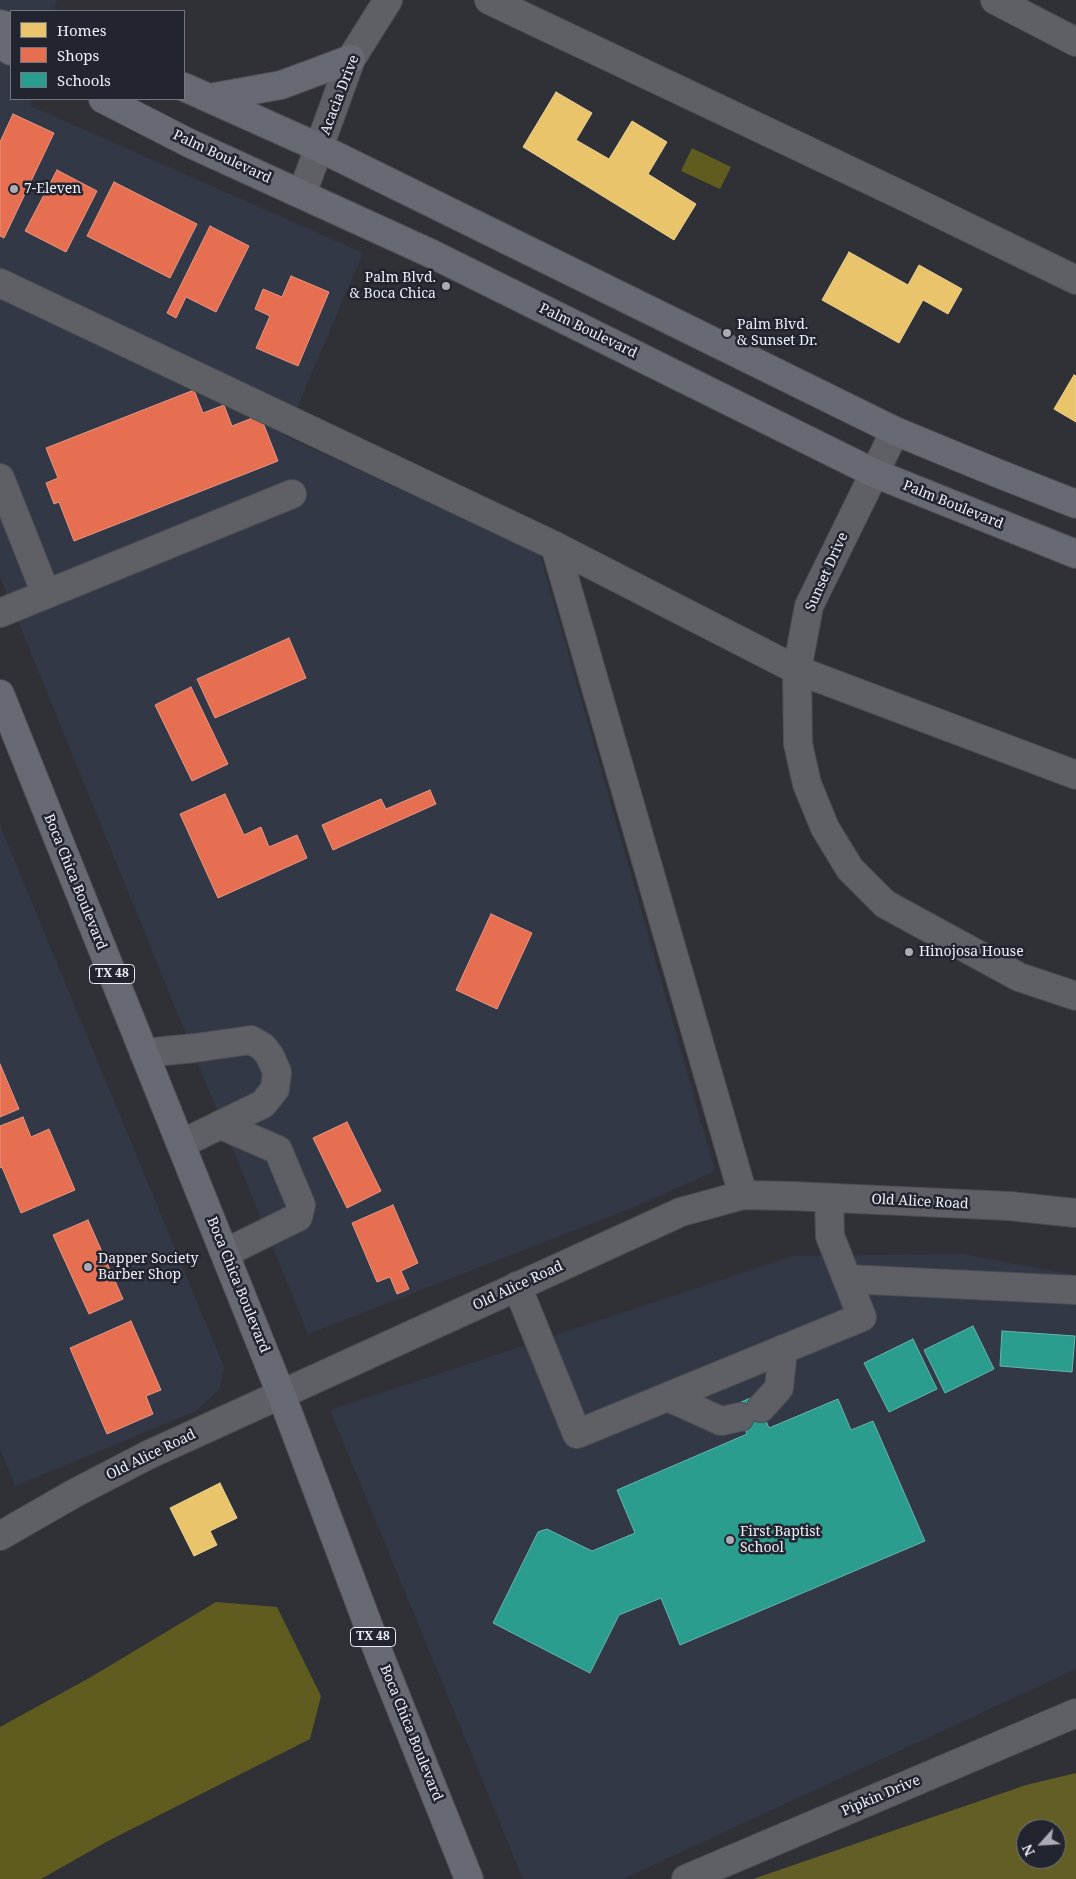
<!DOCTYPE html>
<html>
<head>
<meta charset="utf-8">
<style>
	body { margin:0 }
	#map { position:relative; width:1076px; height:1879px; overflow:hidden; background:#303136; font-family:"Noto Serif",serif }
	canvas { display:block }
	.legend { position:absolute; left:10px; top:10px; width:175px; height:90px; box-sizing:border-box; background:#22252f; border:1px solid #73767f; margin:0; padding:6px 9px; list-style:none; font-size:15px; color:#edeff6 }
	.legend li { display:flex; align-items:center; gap:10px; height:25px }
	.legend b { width:25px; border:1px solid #73767f }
	.north { position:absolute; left:1016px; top:1819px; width:50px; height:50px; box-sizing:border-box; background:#22252f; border:1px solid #73767f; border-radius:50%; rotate:244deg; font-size:14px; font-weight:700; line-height:20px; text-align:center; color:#edeff6 }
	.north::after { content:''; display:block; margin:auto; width:18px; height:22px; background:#abacb3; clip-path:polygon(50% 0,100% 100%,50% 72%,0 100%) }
</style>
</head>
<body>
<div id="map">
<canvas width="1076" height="1879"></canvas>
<ul class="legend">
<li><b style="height:14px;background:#e9c46a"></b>Homes</li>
<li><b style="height:14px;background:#e76f51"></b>Shops</li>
<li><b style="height:14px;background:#2a9d8f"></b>Schools</li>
</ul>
<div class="north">N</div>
</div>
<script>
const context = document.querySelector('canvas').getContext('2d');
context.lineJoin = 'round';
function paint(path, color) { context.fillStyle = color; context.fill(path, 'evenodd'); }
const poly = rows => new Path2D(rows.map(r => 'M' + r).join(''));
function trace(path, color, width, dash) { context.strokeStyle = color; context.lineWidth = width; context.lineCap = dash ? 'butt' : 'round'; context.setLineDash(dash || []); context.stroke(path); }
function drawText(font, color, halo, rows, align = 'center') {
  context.font = font + ' "Noto Serif",serif'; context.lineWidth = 5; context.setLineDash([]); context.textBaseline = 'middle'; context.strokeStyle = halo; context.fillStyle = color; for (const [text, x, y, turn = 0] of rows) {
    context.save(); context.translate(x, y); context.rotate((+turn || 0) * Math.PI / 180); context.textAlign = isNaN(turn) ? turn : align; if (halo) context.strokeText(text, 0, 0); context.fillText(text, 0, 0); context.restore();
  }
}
paint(poly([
	[0,0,57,0,54,11,11,11,11,99,32,99,31,106,363,253,285,436,540,554,715,1171,634,1207,308,1334,0,577],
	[0,825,224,1367,220,1389,196,1411,15,1486,0,1449],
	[962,1254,1076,1275,1076,1669,623,1879,523,1879,330,1410,794,1256]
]), '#333846');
paint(poly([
	[1076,1773,1076,1879,753,1879,1026,1785],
	[1026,1829,1056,1829,1056,1859,1026,1859]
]), '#625e26');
paint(poly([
	[692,148,731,167,720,189,681,171],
	[216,1602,277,1607,321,1696,310,1739,108,1841,41,1879,0,1879,0,1727,91,1677]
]), '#605c1f');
const homes = poly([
	[556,92,592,113,576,140,609,159,632,121,667,142,648,174,696,204,674,240,523,147,556,92],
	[849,252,908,285,919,265,962,289,948,314,923,300,899,343,822,300,849,252],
	[1074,375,1076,376,1076,422,1054,409,1074,375],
	[220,1483,237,1518,210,1531,217,1545,194,1556,170,1508,220,1483]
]);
paint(homes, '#e9c46a');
trace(homes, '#ead194', 1);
const shops = poly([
	[13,114,54,133,4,238,0,236,0,142,13,114],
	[57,170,97,191,66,252,25,231,57,170],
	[114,182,197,224,170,278,87,236,114,182],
	[210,226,249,246,216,312,186,297,176,318,167,313,210,226],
	[291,276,329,292,298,366,256,348,270,316,255,309,263,289,282,297,291,276],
	[194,390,203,413,224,405,232,426,260,415,278,461,74,541,59,502,54,504,46,483,58,478,46,448,194,390],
	[289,638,306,678,215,718,197,679,289,638],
	[191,687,228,764,192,781,155,705,191,687],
	[430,790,436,804,333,850,322,825,381,799,386,809,430,790],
	[225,794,244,835,261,827,269,847,297,835,307,858,218,898,180,814,225,794],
	[491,914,532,933,497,1009,456,990,491,914],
	[0,1064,19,1109,0,1117,0,1064],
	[23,1117,31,1137,49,1129,75,1190,21,1213,2,1167,0,1168,0,1126,23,1117],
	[347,1122,381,1191,347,1208,313,1138,347,1122],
	[393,1205,418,1263,401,1271,409,1289,397,1294,390,1277,377,1282,352,1223,393,1205],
	[88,1220,123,1299,89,1314,53,1235,88,1220],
	[131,1321,161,1390,146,1396,153,1414,107,1434,70,1348,131,1321]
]);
paint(shops, '#e76f51');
trace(shops, '#e99582', 1);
const schools = poly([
	[973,1326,994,1369,945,1393,924,1350,973,1326],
	[1002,1331,1075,1336,1072,1372,1000,1366,1002,1331],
	[913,1339,937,1389,889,1412,864,1363,913,1339],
	[753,1397,757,1400,769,1428,838,1399,851,1430,873,1421,925,1541,680,1645,661,1598,619,1615,590,1673,493,1623,538,1532,547,1529,592,1551,635,1533,617,1490,747,1434,734,1405,753,1397]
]);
paint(schools, '#2a9d8f');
trace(schools, '#64b6ae', 1);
const minor = poly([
	[489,0,901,195,1076,280],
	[995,0,1076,42],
	[302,194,351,59,388,0],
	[0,283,555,546,797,670,1076,775],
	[895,431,809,606,797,670,798,744,807,784,825,828,850,869,885,904,1019,977,1076,996],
	[0,478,46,594],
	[555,546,743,1195],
	[0,613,292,494],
	[144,1053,195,1048,251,1040,263,1047,270,1056,277,1072,275,1089,263,1104,181,1144],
	[221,1125,278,1150,301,1205,298,1217,225,1253],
	[847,1279,1076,1290],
	[517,1286,577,1434,862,1317,830,1236,829,1198],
	[668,1397,721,1421,740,1417],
	[761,1408,779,1388,783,1349],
	[0,1536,73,1494,148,1455,681,1212,743,1195,792,1196,1009,1206,1076,1213],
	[686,1879,1076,1713]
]);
const major = poly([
	[0,24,11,27],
	[0,44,11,51],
	[184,87,320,148,895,431,997,473,1076,504],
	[209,98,281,85,351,59],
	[103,99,189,143,432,254,874,473,1076,554],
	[0,694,281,1394,381,1659,469,1879]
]);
trace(minor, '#4b4d51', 30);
trace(major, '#4b4d51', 30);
trace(minor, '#5f6065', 28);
trace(major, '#676a73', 28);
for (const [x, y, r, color] of [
	[14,189,5,"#abacb3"],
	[446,286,5,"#abacb3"],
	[727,333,5,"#abacb3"],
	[909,952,5,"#abacb3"],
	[88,1267,5,"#abacb3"],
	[730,1540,5,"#abacb3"]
]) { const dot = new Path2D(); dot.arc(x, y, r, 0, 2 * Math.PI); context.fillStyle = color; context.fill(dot); trace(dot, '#22252f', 2); }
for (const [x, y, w] of [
	[112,974,45],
	[373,1637,45]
]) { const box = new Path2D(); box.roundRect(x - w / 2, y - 9.5, w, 19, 4); context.fillStyle = '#22252f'; context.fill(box); trace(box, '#edeff6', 1); }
drawText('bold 12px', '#edeff6', null, [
	["TX 48",112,974],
	["TX 48",373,1637]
]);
drawText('14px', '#edeff6', '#22252f', [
	["Acacia Drive",340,95,-69],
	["Palm Boulevard",222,157,25],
	["Palm Boulevard",588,331,26],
	["Palm Boulevard",953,505,22],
	["Sunset Drive",827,572,-66],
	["Boca Chica Boulevard",75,882,68],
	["Old Alice Road",920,1202,3],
	["Boca Chica Boulevard",238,1285,68],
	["Old Alice Road",518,1286,-25],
	["Old Alice Road",151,1455,-26],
	["Boca Chica Boulevard",411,1733,68],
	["Pipkin Drive",881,1796,-23]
]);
drawText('14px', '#edeff6', '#22252f', [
	["7-Eleven",24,189],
	["Palm Blvd.",436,278,"right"],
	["& Boca Chica",436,294,"right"],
	["Palm Blvd.",737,325],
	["& Sunset Dr.",737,341],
	["Hinojosa House",919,952],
	["Dapper Society",98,1259],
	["Barber Shop",98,1275],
	["First Baptist",740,1532],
	["School",740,1548]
], 'left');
</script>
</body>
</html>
